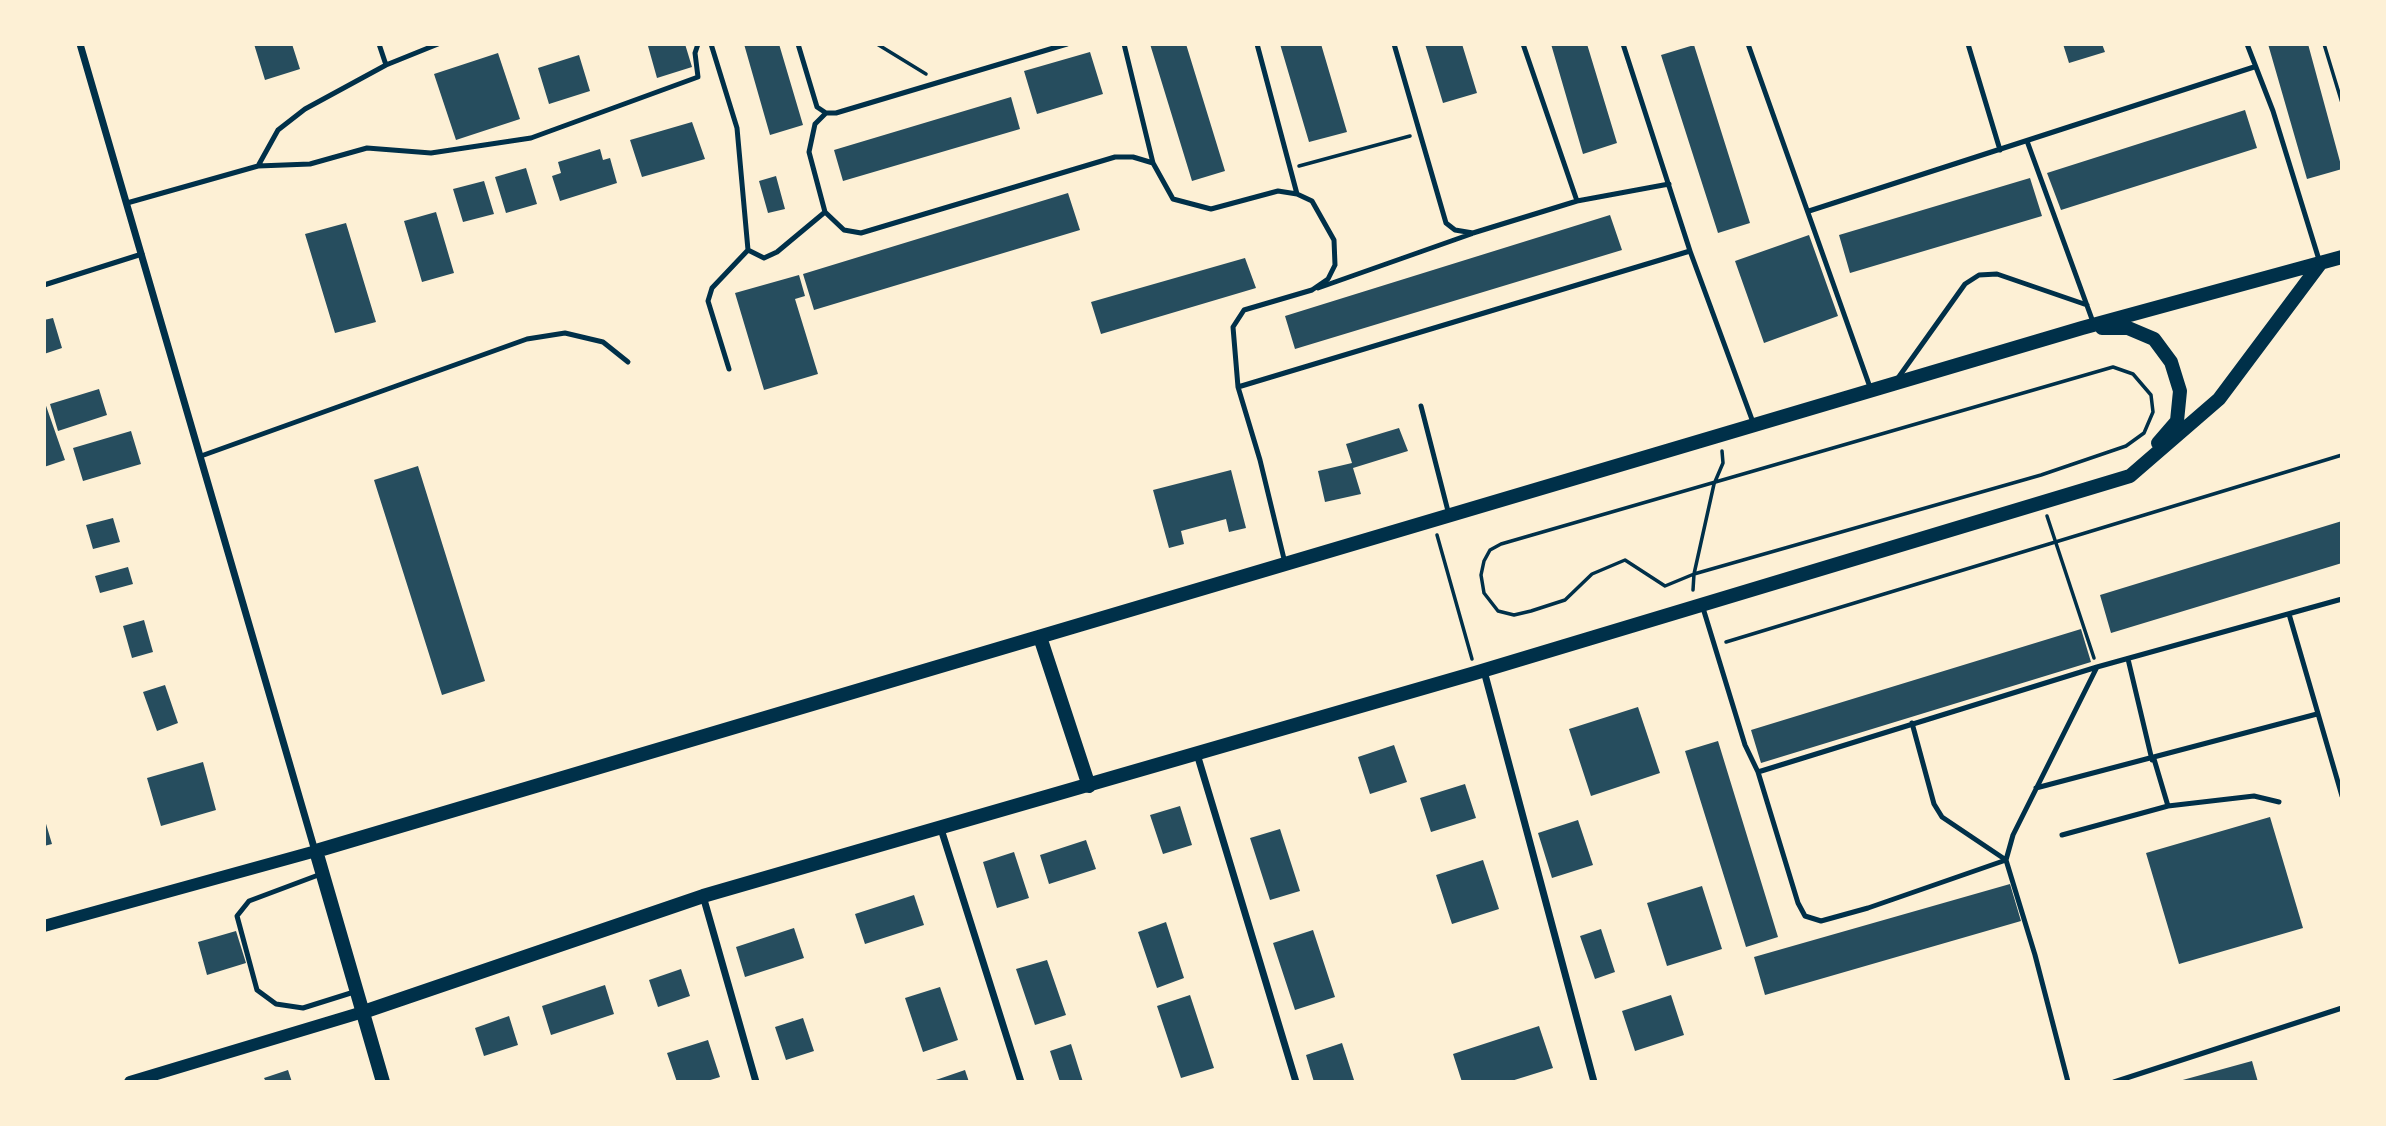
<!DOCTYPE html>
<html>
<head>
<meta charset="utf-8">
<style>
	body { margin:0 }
	#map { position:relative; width:2386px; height:1126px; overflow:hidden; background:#fdf0d5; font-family:Commissioner,sans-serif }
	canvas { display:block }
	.frame { position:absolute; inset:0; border:46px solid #fdf0d5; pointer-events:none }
</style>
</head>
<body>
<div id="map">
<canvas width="2386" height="1126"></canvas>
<div class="frame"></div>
</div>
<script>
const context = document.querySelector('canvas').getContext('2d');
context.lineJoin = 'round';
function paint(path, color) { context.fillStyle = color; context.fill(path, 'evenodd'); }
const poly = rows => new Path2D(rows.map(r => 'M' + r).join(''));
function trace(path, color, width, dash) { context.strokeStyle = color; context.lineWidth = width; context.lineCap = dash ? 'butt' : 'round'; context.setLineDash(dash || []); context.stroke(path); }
paint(poly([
	[254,44,292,44,300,69,265,80],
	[656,44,685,44,692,67,657,78,648,46],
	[744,44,779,44,803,125,770,135],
	[1150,44,1186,44,1225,171,1192,181],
	[1280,44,1321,44,1347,132,1309,142],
	[1425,44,1462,44,1477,93,1443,103],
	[1551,44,1587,44,1617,143,1583,154],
	[2063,44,2102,44,2105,52,2069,63],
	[2268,44,2308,44,2342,169,2307,179],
	[1694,45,1750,223,1718,233,1661,55],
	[1090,52,1103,94,1037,114,1024,71],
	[498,53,520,119,456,140,434,74],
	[579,55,590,91,549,104,538,68],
	[1011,97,1020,129,843,181,834,150],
	[2245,110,2257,148,2061,210,2047,173],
	[692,122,705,159,642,177,630,140],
	[600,149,603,160,610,158,617,183,560,201,552,176,561,173,558,162],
	[526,168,537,204,506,213,495,177],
	[776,176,785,209,768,213,759,181],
	[2030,178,2042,216,1850,273,1839,235],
	[484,181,494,214,463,222,453,189],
	[1068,193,1080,230,814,310,803,274],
	[436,212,454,273,422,282,404,221],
	[1610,215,1622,250,1295,349,1285,316],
	[346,223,376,322,335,333,305,234],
	[1809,235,1838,316,1764,343,1735,261],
	[1245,258,1256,288,1101,334,1091,302],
	[799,275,805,296,795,299,818,374,764,390,735,293],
	[53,318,62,348,44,354,44,320],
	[99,389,107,415,58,431,50,404],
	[44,400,65,460,44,467],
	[1399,428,1408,451,1353,468,1361,494,1325,502,1318,471,1352,463,1346,444],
	[131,431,141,464,83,481,73,448],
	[418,466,485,681,442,695,374,480],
	[1231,470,1246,528,1229,532,1226,519,1181,531,1184,544,1169,548,1153,490],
	[113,518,120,542,93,549,86,525],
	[2342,521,2342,563,2111,633,2100,595],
	[128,567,133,584,100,593,95,576],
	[144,620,153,652,132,658,123,626],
	[2081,629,2091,662,1761,763,1751,730],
	[165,685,178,723,157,731,143,692],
	[1638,707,1660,773,1591,796,1569,729],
	[1718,741,1778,937,1746,947,1685,751],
	[1394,745,1407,782,1370,794,1358,757],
	[203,762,216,810,161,826,147,778],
	[1465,784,1476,818,1431,832,1420,798],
	[1180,806,1192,845,1163,854,1150,815],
	[44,817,52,844,44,846],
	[2270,817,2303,928,2179,964,2146,853],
	[1578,820,1593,865,1552,878,1538,833],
	[1280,829,1300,891,1270,900,1250,838],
	[1086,840,1096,869,1049,884,1040,855],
	[1014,852,1029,898,997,908,983,862],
	[1483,860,1499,909,1452,924,1436,875],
	[2010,884,2021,921,1765,995,1754,957],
	[1702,886,1722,949,1667,966,1647,903],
	[914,895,924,925,865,944,855,914],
	[1166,922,1184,978,1157,988,1138,932],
	[794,928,804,958,745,977,736,947],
	[1601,929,1615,972,1595,979,1580,936],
	[1313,930,1335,997,1295,1010,1273,943],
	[236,931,246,963,207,975,198,942],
	[1047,960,1066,1015,1035,1025,1016,969],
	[681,969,690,996,658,1007,649,980],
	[605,985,614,1014,551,1035,542,1006],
	[940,987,958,1040,923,1052,905,998],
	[1190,995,1214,1068,1181,1078,1157,1006],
	[1671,995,1684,1035,1635,1051,1622,1011],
	[509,1016,518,1045,484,1056,475,1028],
	[803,1018,814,1051,786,1060,775,1027],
	[1539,1026,1553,1068,1508,1082,1462,1082,1453,1054],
	[708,1040,720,1077,704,1082,677,1082,667,1053],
	[1342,1043,1354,1080,1314,1082,1306,1055],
	[1071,1044,1083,1082,1060,1082,1050,1051],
	[2252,1061,2258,1082,2179,1082,2179,1081],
	[288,1070,292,1082,266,1082,264,1078],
	[965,1070,969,1082,930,1082]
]), '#264d5e');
trace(poly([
	[877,44,926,74],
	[2324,44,2342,103],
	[1299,166,1410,136],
	[2113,367,2133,374,2151,395,2153,412,2144,433,2126,446,2041,475,1694,574,1665,586,1625,560,1592,574,1565,600,1531,611,1514,615,1498,611,1484,593,1481,575,1484,561,1490,550,1501,544,2113,367],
	[2047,516,2094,658],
	[1437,535,1472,659],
	[1693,590,1694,574,1714,484,1723,463,1722,451],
	[1726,642,2342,455]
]), '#003049', 3.5);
trace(poly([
	[379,44,386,65],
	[711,44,737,128,748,250,764,258,777,252,825,212],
	[798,44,817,107,826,113,836,113,1067,44],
	[1124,44,1153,163,1173,199,1211,209,1278,191,1297,194,1312,201,1334,240,1335,265,1328,279,1312,290,1244,310,1233,327,1238,387,1260,460,1285,563],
	[1257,44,1297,194],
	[1394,44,1446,223,1455,230,1473,233,1577,201,1669,184],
	[1523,44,1577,201],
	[1623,44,1690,251,1754,425],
	[1748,44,1871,390],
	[1968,44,2000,150],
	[2247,44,2273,111,2320,263],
	[826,113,815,124,809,152,825,212,844,230,861,233,1115,157,1133,157,1153,163],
	[2027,141,2093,322],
	[258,166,278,130,305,109,386,65,438,44],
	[127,203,258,166,310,164,367,148,431,153,531,138,698,77,695,53,698,44],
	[1809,211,2254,67],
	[44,285,142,254],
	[1318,288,1471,234],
	[729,369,708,301,712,288,748,250],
	[1898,378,1965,284,1979,275,1997,274,2087,305],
	[1238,387,1690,251],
	[1421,406,1449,515],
	[201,456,527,339,565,333,603,342,628,362],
	[1703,608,1745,745,1758,772,2097,667,2342,599],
	[2289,614,2342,796],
	[2128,659,2152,760],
	[1912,723,1934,804,1942,817,2006,860,2035,955,2068,1082],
	[1758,772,1798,903,1805,916,1821,921,1868,908,2006,860,2013,835,2097,667],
	[2036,788,2317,714],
	[2168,806,2254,796,2279,802],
	[2062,835,2168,806,2154,759],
	[321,874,249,901,237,916,257,990,276,1004,303,1008,354,992],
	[2114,1082,2342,1008]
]), '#003049', 5);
trace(poly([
	[80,44,315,851],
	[1484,671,1594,1082],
	[1197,754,1296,1082],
	[941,829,1021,1082],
	[703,896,756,1082]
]), '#003049', 7);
trace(poly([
	[44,926,316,851],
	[130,1082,363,1012]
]), '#003049', 12);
trace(poly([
	[2102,328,2128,328,2154,339,2171,362,2180,391,2177,421,2158,443],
	[1040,637,1089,786],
	[363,1012,703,896,1475,673,2130,476,2219,399,2320,264],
	[383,1082,316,851,2082,328,2342,257]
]), '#003049', 14);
</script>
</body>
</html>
